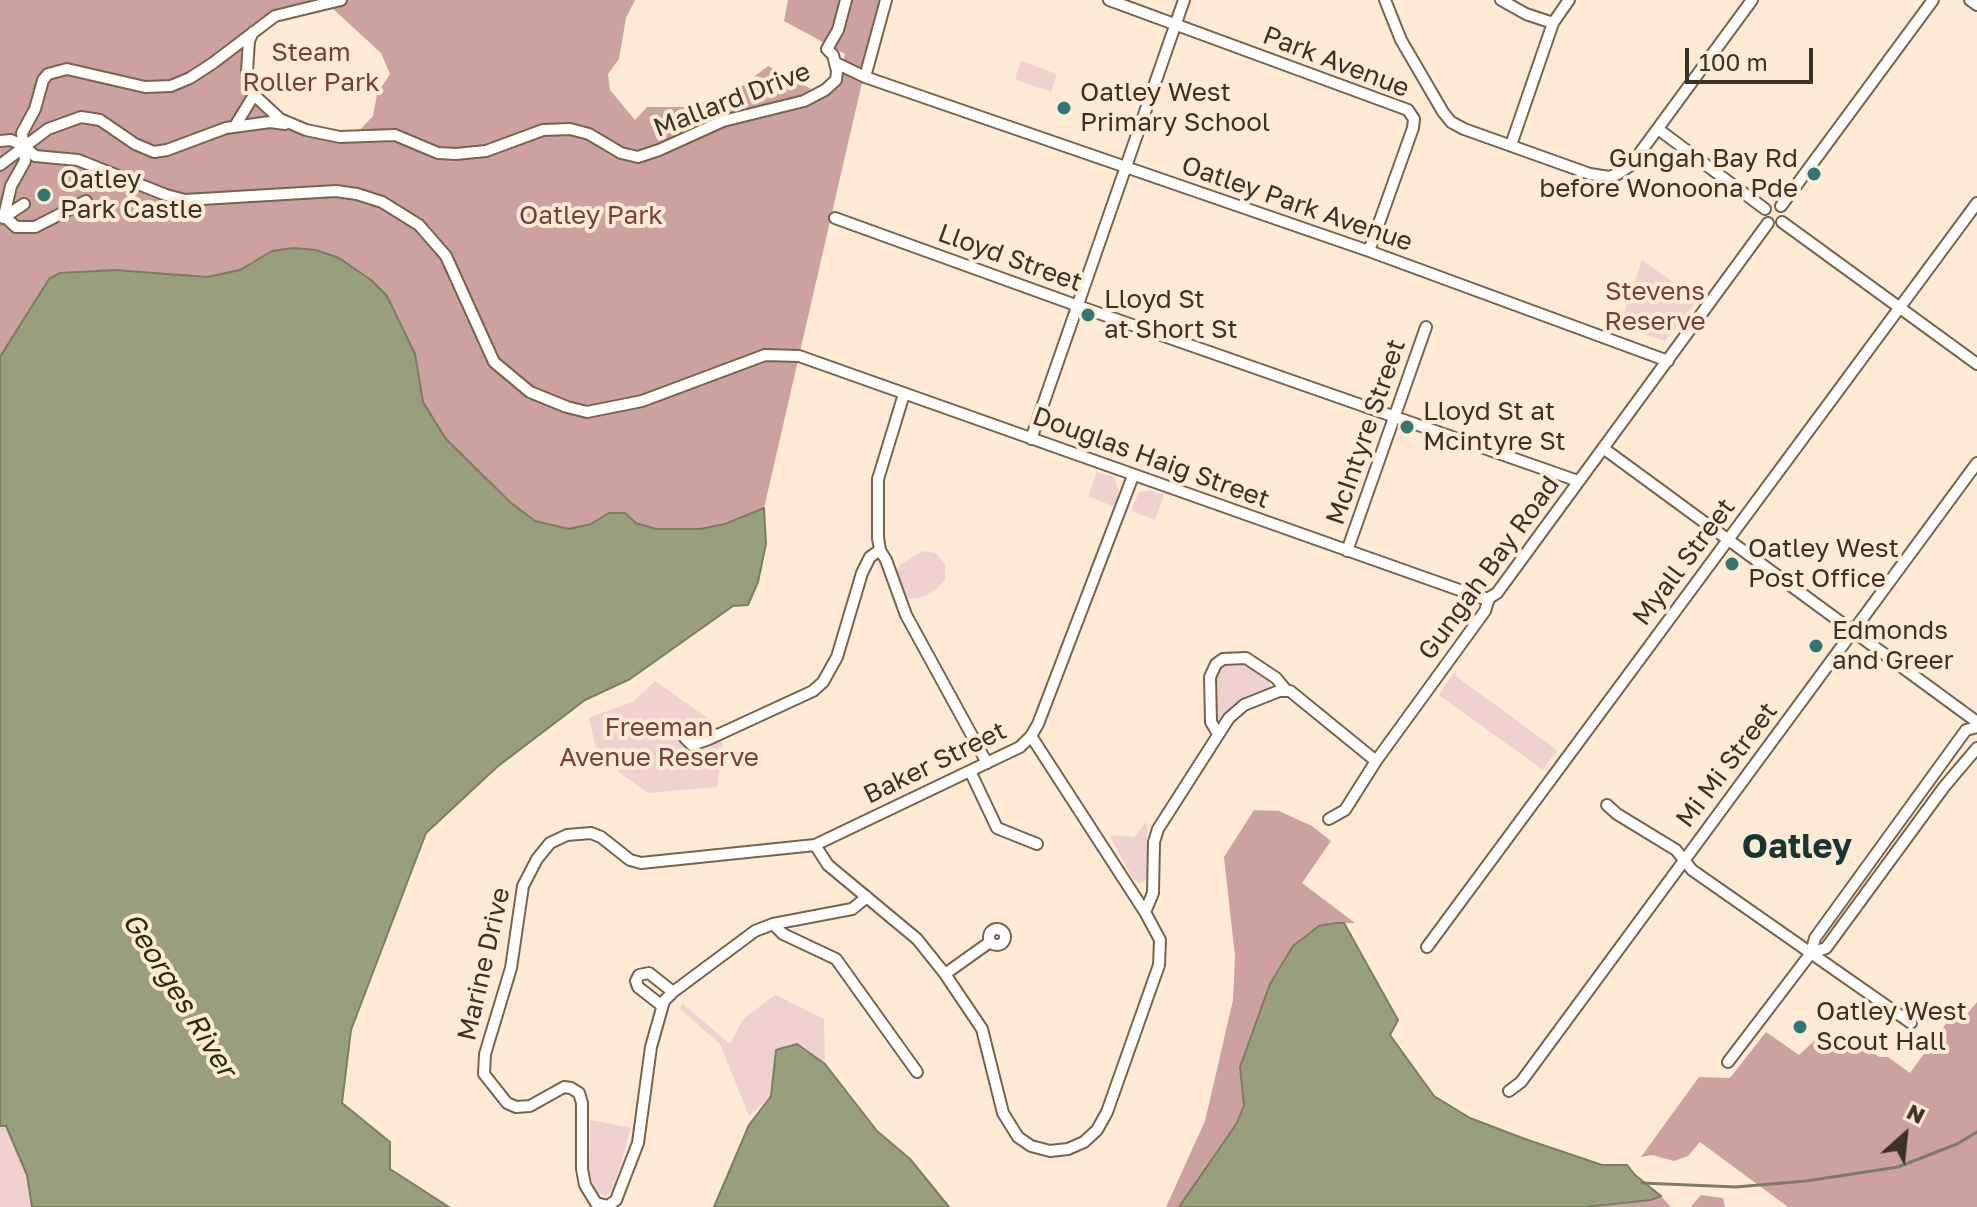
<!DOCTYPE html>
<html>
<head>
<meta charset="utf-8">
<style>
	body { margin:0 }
	#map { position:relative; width:1977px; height:1207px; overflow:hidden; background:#ffebd5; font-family:"Golos Text",sans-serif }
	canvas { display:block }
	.north { position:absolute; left:1865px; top:1095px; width:80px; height:80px; -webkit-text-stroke:6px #ffebd5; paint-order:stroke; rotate:27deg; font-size:22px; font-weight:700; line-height:32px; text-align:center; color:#3b3127 }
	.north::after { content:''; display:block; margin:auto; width:28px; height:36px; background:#3b3127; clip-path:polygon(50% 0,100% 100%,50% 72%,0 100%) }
	.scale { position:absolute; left:1685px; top:48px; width:128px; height:36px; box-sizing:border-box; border:4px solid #3b3127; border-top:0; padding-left:10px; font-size:24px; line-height:28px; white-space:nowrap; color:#3b3127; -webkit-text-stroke:6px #ffebd5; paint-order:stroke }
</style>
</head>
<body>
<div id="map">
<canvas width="1977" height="1207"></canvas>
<div class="north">N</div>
<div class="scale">100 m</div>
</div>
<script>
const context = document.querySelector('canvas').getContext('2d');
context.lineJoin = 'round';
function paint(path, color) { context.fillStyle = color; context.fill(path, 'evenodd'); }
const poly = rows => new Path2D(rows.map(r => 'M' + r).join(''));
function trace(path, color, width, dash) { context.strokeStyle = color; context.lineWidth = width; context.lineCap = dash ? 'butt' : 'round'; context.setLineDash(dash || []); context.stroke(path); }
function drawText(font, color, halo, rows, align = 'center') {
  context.font = font + ' "Golos Text",sans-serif'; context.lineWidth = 8; context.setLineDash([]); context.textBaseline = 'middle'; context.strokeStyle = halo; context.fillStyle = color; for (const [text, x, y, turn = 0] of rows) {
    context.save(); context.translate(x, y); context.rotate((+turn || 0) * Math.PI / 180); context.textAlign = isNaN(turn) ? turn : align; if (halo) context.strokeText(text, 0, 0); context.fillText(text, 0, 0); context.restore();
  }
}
paint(poly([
	[1021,61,1057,74,1051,92,1015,79],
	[1642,260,1698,300,1665,341,1620,326],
	[1097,472,1114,477,1119,491,1115,507,1088,496],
	[1150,490,1164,495,1155,520,1131,511,1139,492],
	[923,551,936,553,945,564,945,580,937,589,923,597,908,599,895,573,901,564],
	[1224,662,1244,662,1267,678,1271,688,1236,705,1219,723,1216,719,1214,681,1220,666],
	[1455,671,1457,677,1557,750,1543,770,1439,695],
	[655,681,713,722,723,745,717,787,648,793,598,757,589,718,634,701],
	[1147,821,1147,875,1145,881,1140,883,1134,880,1109,835,1134,837],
	[775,995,824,1019,825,1064,797,1044,771,1096,749,1116,720,1044,680,1009,682,1003,730,1044,743,1019],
	[590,1120,631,1128,613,1189,606,1196,596,1192,589,1173],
	[0,1126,6,1126,27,1175,32,1207,0,1207]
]), '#efd1d0');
paint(poly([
	[0,0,635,0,626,18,619,59,608,74,610,90,635,120,647,107,690,107,733,93,768,66,824,96,837,86,845,54,784,21,788,0,881,0,764,508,725,524,700,529,656,529,636,523,625,513,609,513,591,524,569,529,535,521,510,502,446,439,423,401,415,354,253,261,240,270,207,277,115,270,22,323,0,356],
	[331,7,381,53,390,74,377,94,373,116,354,136,280,119,251,88,253,32,279,14],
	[1254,810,1279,811,1312,826,1331,841,1302,883,1355,923,1336,923,1270,984,1240,1067,1244,1105,1237,1123,1179,1207,1166,1207,1205,1121,1233,1000,1235,956,1224,857],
	[1977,1002,1977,1207,1788,1207,1700,1142,1688,1156,1674,1161,1652,1155,1641,1157,1699,1077,1730,1078,1766,1032,1799,1055,1825,1031,1840,1035,1860,1047,1880,1057,1888,1057,1910,1073,1958,1007,1967,1014],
	[1701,1195,1723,1198,1725,1207,1691,1207],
	[1661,1196,1671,1207,1585,1207,1651,1200]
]), '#cca1a0');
const water = poly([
	[293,248,316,250,339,258,371,280,387,296,415,354,423,402,446,439,510,502,535,521,569,529,591,524,609,513,625,513,636,523,656,529,700,529,725,524,764,508,766,544,758,582,748,605,733,606,630,679,585,700,497,767,426,833,351,1030,342,1103,390,1142,390,1169,449,1207,32,1207,27,1175,6,1126,0,1126,0,357,49,279,60,273,115,270,207,277,240,270,272,251,293,248],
	[1336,923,1344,923,1398,1020,1390,1035,1434,1096,1470,1118,1525,1139,1602,1165,1627,1165,1635,1175,1661,1196,1651,1200,1585,1207,1179,1207,1237,1123,1244,1105,1240,1067,1270,984,1293,946,1319,926,1336,923],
	[797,1044,825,1064,877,1131,910,1159,949,1207,714,1207,749,1125,771,1096,776,1050,797,1044]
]);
paint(water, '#979f7b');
trace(water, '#7b7e62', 2);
trace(poly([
	[1642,1183,1736,1187,1806,1181,1898,1167,1957,1144,1977,1132]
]), '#7b7e62', 3);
const minor = poly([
	[1109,0,1408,110,1414,119,1413,128,1369,251],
	[1385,0,1401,40,1443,112,1451,122,1464,129,1590,174,1609,177,1618,174,1631,165,1752,0],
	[1501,0,1526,14,1553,23],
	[1970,0,1977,5],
	[253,32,249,41,247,71,254,95,280,119,306,130,340,137,395,135,438,153,456,154,486,151,543,130,570,129,589,134,621,153,638,157,659,150,723,121,804,101,825,90,836,80,837,71,833,55,827,49,838,30,846,0],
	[836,63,865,77,1369,251,1668,361],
	[865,77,886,0],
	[235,126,254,95],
	[1658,129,1765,209],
	[0,141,11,140,24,146,35,156,78,160,166,195,185,200,336,191,357,194,382,202,419,225,446,256,494,362,530,392,567,407,587,412,642,401,765,355,799,356,1482,598,1489,598],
	[1511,145,1553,23,1569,0],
	[0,165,48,129,81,117,100,120,135,144,154,152,167,150,226,128,270,122,285,124],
	[86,201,35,227,16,227,4,216,11,186,25,161,22,133,35,109,43,80,48,74,67,69,145,87,171,86,190,78,213,63,275,16,341,0],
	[1781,206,1933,0],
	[3,218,24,204],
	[835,218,1081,307,1578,481],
	[1782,222,1977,364],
	[904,394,878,479,878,538,880,550,886,560,906,615,987,763],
	[1031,439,1184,0],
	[1603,448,1977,722],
	[1347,551,1426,327],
	[1218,734,1211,722,1210,677,1216,664,1223,659,1246,658,1276,678,1286,690],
	[717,735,695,731,685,738,692,745,709,739,813,691,823,682,837,657,862,573,870,557,880,550],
	[970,771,997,828,1037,844],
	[1607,805,1617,814,1676,850,1692,870,1911,1023],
	[1329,819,1345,810,1376,761,1485,611,1489,598,1497,593,1768,223],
	[815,845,828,865,917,939,945,974,982,1029,1003,1113,1018,1137,1031,1146,1050,1151,1068,1149,1084,1142,1097,1130,1107,1112,1159,965,1160,940,1145,912,1031,736],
	[867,897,852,909,773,924,755,931,673,992,664,1001,651,1047,638,1143,616,1200,608,1206,596,1203,585,1185,582,1169,582,1103,579,1093,571,1088,564,1087,530,1106,516,1107,507,1103,484,1074,485,1054,511,968,523,886,537,859,550,843,567,835,591,833,601,837,630,860,641,863,815,845,1020,747,1031,736,1038,724,1133,476],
	[1145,912,1153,893,1154,842,1158,829,1229,718,1244,705,1279,691,1290,691,1376,761],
	[773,924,783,934,836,959,917,1072],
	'989 937a8 8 0 1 1 16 0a8 8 0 1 1-16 0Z',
	[1427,947,1977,203],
	[1811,953,1826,948,1944,787,1977,748],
	[945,974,990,942],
	[661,1005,638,987,636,981,639,975,649,973,673,992],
	[1728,1062,1811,953,1815,938,1966,730,1977,727],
	[1509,1091,1521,1082,1977,463]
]);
trace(minor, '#79634b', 14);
trace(minor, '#fff', 10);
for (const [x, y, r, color] of [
	[1064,108,8,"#2f7873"],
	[1814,174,8,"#2f7873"],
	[44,195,8,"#2f7873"],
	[1088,315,8,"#2f7873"],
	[1407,427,8,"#2f7873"],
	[1732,564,8,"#2f7873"],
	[1816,646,8,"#2f7873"],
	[1800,1027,8,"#2f7873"]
]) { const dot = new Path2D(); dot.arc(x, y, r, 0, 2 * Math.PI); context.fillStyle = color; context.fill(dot); trace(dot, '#ffebd5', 3); }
drawText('26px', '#783e3e', '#ffebd5', [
	["Steam",311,53],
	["Roller Park",311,83],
	["Oatley Park",591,216],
	["Stevens",1655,292],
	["Reserve",1655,322],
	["Freeman",659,728],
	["Avenue Reserve",659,758]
]);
drawText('26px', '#3b3127', '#ffebd5', [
	["Park Avenue",1336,62,21],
	["Mallard Drive",732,100,-21],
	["Oatley Park Avenue",1297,204,19],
	["Lloyd Street",1010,258,20],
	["McIntyre Street",1366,432,-71],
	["Douglas Haig Street",1151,458,20],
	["Myall Street",1684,562,-53],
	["Gungah Bay Road",1489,568,-54],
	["Baker Street",935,763,-26],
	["Mi Mi Street",1727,765,-53],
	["Marine Drive",484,964,-77]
]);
drawText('26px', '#3b3127', '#ffebd5', [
	["Oatley West",1080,93],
	["Primary School",1080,123],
	["Gungah Bay Rd",1798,159,"right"],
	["before Wonoona Pde",1798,189,"right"],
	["Oatley",60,180],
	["Park Castle",60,210],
	["Lloyd St",1104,300],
	["at Short St",1104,330],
	["Lloyd St at",1423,412],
	["Mcintyre St",1423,442],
	["Oatley West",1748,549],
	["Post Office",1748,579],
	["Edmonds",1832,631],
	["and Greer",1832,661],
	["Oatley West",1816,1012],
	["Scout Hall",1816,1042]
], 'left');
drawText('italic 28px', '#292f02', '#ffebd5', [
	["Georges River",179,995,58]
]);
drawText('bold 34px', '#143634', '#ffebd5', [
	["Oatley",1797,847]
]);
</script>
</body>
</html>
